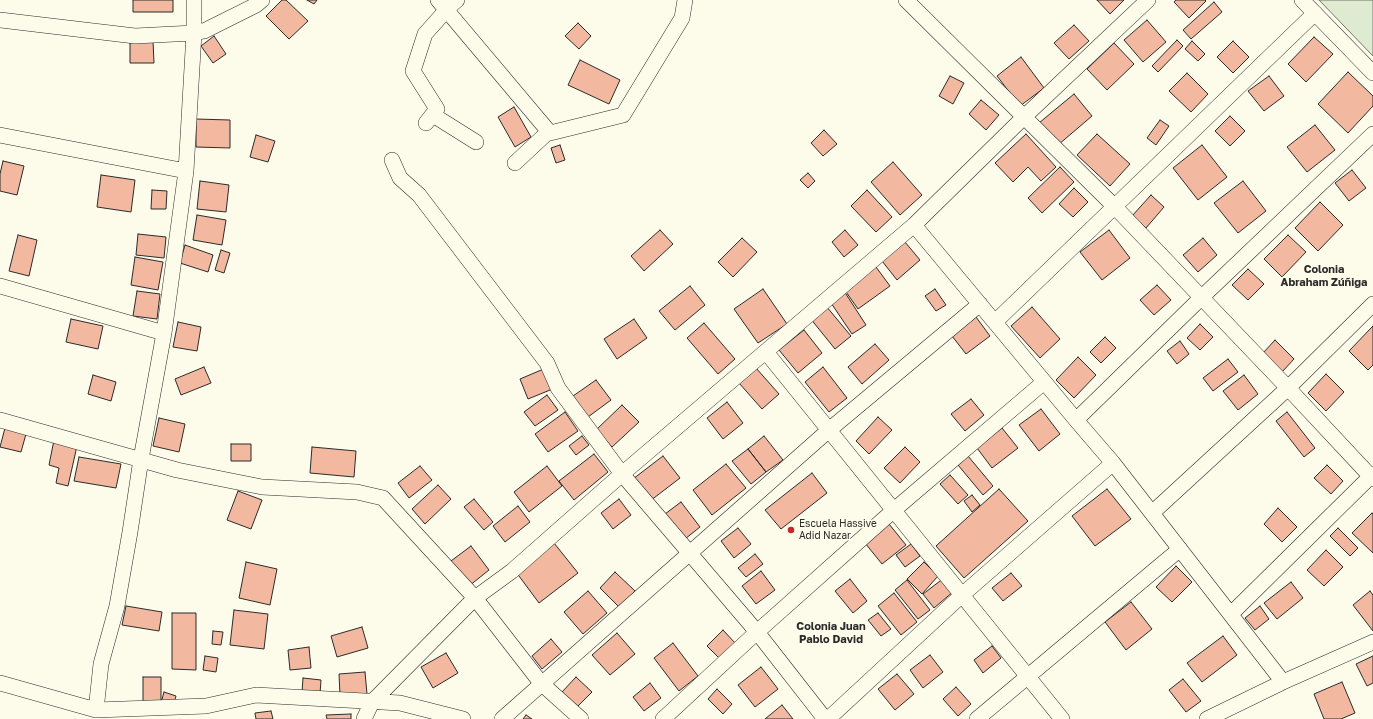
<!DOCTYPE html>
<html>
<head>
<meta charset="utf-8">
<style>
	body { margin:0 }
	canvas { display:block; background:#fdfbea }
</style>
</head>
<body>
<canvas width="1373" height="719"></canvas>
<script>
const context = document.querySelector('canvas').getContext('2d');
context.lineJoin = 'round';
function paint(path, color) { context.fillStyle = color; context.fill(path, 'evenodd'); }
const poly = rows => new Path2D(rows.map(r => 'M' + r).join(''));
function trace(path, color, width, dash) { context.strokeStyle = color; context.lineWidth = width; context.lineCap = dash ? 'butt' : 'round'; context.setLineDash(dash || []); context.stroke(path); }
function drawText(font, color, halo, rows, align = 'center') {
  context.font = font + ' "Golos Text",sans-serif'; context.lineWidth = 3; context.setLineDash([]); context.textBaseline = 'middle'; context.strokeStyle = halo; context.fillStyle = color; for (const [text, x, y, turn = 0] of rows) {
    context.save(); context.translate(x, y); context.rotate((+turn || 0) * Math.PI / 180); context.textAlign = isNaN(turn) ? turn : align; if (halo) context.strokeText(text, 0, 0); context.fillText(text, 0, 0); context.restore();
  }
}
const green = poly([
	[1319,0,1373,0,1373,56,1319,0]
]);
paint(green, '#deebd1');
trace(green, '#74746e', 1);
const building = poly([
	[133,0,173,0,173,12,133,12,133,0],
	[282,0,286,0,308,21,289,39,266,16,282,0],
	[307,0,317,0,314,4,307,0],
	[1097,0,1124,0,1110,14,1097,0],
	[1176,0,1205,0,1206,1,1189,18,1174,2,1176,0],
	[1214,2,1222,12,1191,39,1183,30,1214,2],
	[1147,20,1166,42,1143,62,1124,40,1147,20],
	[578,23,591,36,579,49,565,36,578,23],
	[1074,25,1089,41,1069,59,1054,43,1074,25],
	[214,36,226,54,213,63,201,46,214,36],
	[1314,37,1333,54,1306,82,1288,64,1314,37],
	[1177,40,1183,46,1158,72,1152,66,1177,40],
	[130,41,153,41,154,63,130,63,130,41],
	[1192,41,1205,54,1198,61,1185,49,1192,41],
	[1233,41,1249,57,1233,73,1217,57,1233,41],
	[1114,43,1134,64,1107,90,1087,69,1114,43],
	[1021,57,1044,88,1020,106,997,76,1021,57],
	[580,60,620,80,609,104,568,85,580,60],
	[1348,72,1373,96,1373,106,1348,133,1318,104,1348,72],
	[1187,73,1208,94,1191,112,1169,91,1187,73],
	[950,76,964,83,953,104,939,96,950,76],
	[1269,76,1284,96,1264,111,1248,91,1269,76],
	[1074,94,1092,116,1058,145,1039,123,1074,94],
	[981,100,999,115,986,130,969,114,981,100],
	[514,107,531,137,515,147,498,117,514,107],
	[1230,116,1245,131,1230,146,1215,131,1230,116],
	[196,119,230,120,230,148,196,147,196,119],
	[1160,120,1169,126,1156,145,1147,138,1160,120],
	[1315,125,1335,150,1307,172,1287,147,1315,125],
	[824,130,837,144,823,156,811,143,824,130],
	[1026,134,1056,167,1041,181,1028,167,1013,182,995,163,1026,134],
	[1097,134,1130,164,1110,186,1077,155,1097,134],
	[256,135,275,141,268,162,250,157,256,135],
	[560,145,565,160,556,163,551,148,560,145],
	[1202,145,1227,177,1198,200,1173,168,1202,145],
	[3,161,24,166,17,195,0,191,0,174,3,161],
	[893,162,922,195,900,215,871,182,893,162],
	[1060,167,1074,182,1042,213,1028,198,1060,167],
	[1352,170,1366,188,1349,201,1335,183,1352,170],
	[808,173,815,181,808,188,800,180,808,173],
	[101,175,135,180,131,212,97,207,101,175],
	[200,181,229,185,226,212,197,209,200,181],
	[1243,181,1266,211,1238,233,1214,203,1243,181],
	[1074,188,1088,202,1073,217,1059,204,1074,188],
	[152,190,167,191,166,209,151,209,152,190],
	[867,190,892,217,876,232,851,206,867,190],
	[1151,195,1164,207,1146,228,1132,216,1151,195],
	[1320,202,1343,225,1318,251,1295,228,1320,202],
	[197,215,226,220,222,245,193,240,197,215],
	[660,230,673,244,644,271,631,256,660,230],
	[845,230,858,245,844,257,832,242,845,230],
	[1109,230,1130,258,1102,280,1080,252,1109,230],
	[138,234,166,237,164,258,136,255,138,234],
	[18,235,37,240,29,276,9,271,18,235],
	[1288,235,1306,252,1282,277,1264,259,1288,235],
	[742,238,757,252,733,277,718,262,742,238],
	[1203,238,1217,255,1198,272,1183,255,1203,238],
	[905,242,920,260,897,280,882,261,905,242],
	[185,245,213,255,208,272,180,263,185,245],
	[221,250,230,253,224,273,215,270,221,250],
	[135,257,163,262,158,290,131,285,135,257],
	[876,267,890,286,858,309,844,289,876,267],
	[1248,269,1264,284,1248,300,1232,285,1248,269],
	[1157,285,1171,300,1154,315,1140,300,1157,285],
	[690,286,705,305,675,330,659,311,690,286],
	[763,289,787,324,758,343,734,309,763,289],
	[935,289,946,305,936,311,925,296,935,289],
	[137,291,160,294,157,319,133,316,137,291],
	[844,291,866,325,852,334,829,300,844,291],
	[826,306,851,336,835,349,810,318,826,306],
	[1032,307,1060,339,1040,358,1011,326,1032,307],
	[976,317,990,336,966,354,952,336,976,317],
	[71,319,103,326,98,349,66,342,71,319],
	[634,319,647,338,617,359,604,339,634,319],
	[178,322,201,327,197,351,173,347,178,322],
	[704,323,735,359,718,374,687,338,704,323],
	[1200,324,1213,337,1200,350,1187,338,1200,324],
	[1373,326,1373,365,1368,370,1349,351,1373,326],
	[804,330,822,353,798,373,779,350,804,330],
	[1105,337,1116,348,1101,363,1090,352,1105,337],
	[1275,340,1294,359,1282,372,1263,353,1275,340],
	[1180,341,1189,354,1177,364,1167,351,1180,341],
	[875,344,889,360,862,384,848,367,875,344],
	[1078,357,1096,375,1074,398,1056,380,1078,357],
	[1228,359,1238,372,1213,391,1203,378,1228,359],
	[204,367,211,383,181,395,175,379,204,367],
	[823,367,847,398,829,412,805,382,823,367],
	[546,368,555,388,528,399,520,379,546,368],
	[756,368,779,394,762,409,739,383,756,368],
	[1326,374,1344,392,1326,411,1308,393,1326,374],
	[93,375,116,382,111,401,88,394,93,375],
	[1244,375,1258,394,1238,410,1223,391,1244,375],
	[596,380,611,400,588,417,573,396,596,380],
	[547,395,558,410,535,426,524,412,547,395],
	[971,399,984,415,965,431,951,414,971,399],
	[727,402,743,423,723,439,707,418,727,402],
	[622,405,639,422,612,447,596,430,622,405],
	[1041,409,1060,434,1039,451,1019,425,1041,409],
	[565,412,578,431,548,452,535,434,565,412],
	[1287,412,1315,448,1304,457,1276,421,1287,412],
	[878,417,892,430,869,454,856,441,878,417],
	[159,418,185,424,179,452,153,446,159,418],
	[5,428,26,434,21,452,0,447,5,428],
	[1002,428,1018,448,992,468,977,448,1002,428],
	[582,436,589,445,576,455,569,446,582,436],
	[764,436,783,460,766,472,748,449,764,436],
	[54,440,77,446,68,486,56,483,59,468,49,465,54,440],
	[231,444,251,444,251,461,231,461,231,444],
	[312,447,356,451,354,477,310,473,312,447],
	[905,447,920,462,900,483,884,468,905,447],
	[748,449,766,472,751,484,732,461,748,449],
	[594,454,608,472,574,500,559,481,594,454],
	[663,456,680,478,650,501,633,479,663,456],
	[968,456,993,486,983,495,958,465,968,456],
	[79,457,121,464,116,488,74,481,79,457],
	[726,464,746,488,712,515,693,490,726,464],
	[1327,465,1343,481,1331,494,1314,478,1327,465],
	[420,466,432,480,409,498,398,483,420,466],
	[547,466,562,486,529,512,514,492,547,466],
	[812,473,827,493,781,529,765,510,812,473],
	[950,475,968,495,958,504,940,484,950,475],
	[438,485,451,499,425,524,412,509,438,485],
	[999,489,1028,521,964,578,936,546,999,489],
	[1107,489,1131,519,1095,546,1072,516,1107,489],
	[238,491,262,500,251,529,227,520,238,491],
	[972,495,980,505,972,512,964,501,972,495],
	[474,499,493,522,484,530,464,507,474,499],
	[619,499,631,515,613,529,601,513,619,499],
	[681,502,700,527,685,539,665,514,681,502],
	[518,506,530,522,505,542,493,526,518,506],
	[1278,508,1297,527,1282,542,1264,524,1278,508],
	[1372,513,1373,514,1373,553,1352,533,1372,513],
	[889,524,906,545,882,564,865,543,889,524],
	[738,528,751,544,734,558,721,541,738,528],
	[1338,528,1358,548,1350,556,1330,536,1338,528],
	[554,543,578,573,539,603,516,572,554,543],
	[911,544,920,556,905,567,896,555,911,544],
	[471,546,489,570,469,586,451,561,471,546],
	[1326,550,1343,567,1324,586,1307,570,1326,550],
	[755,554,763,564,746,577,738,568,755,554],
	[246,562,277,569,270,605,239,598,246,562],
	[924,562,938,576,922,594,907,579,924,562],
	[1176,566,1192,582,1172,602,1156,587,1176,566],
	[761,571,775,590,756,604,742,586,761,571],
	[615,572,635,591,619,607,600,588,615,572],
	[1011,573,1022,586,1003,601,992,588,1011,573],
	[944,578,954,591,934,608,923,594,944,578],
	[850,579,867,601,853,613,835,591,850,579],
	[907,580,930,610,918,619,895,590,907,580],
	[1291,582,1303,598,1277,619,1264,603,1291,582],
	[588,591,607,613,583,634,564,612,588,591],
	[1370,591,1373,595,1373,631,1353,605,1370,591],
	[894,593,917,622,901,635,878,606,894,593],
	[1131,602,1152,629,1126,650,1105,622,1131,602],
	[126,606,162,612,159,631,122,625,126,606],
	[1260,606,1269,619,1255,630,1245,618,1260,606],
	[234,610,268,614,264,649,230,645,234,610],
	[172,613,196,613,196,670,172,669,172,613],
	[878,613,891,629,881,636,868,620,878,613],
	[362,627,368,648,337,657,331,636,362,627],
	[723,630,736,644,721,660,707,646,723,630],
	[213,631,223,632,221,645,212,644,213,631],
	[617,633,635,654,610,675,592,655,617,633],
	[1223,636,1237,655,1202,682,1187,663,1223,636],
	[551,639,562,652,542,669,532,656,551,639],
	[673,643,698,676,679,691,654,658,673,643],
	[992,646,1001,658,983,673,974,660,992,646],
	[309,647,311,668,290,670,288,650,309,647],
	[446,653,458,673,433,688,421,667,446,653],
	[930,655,943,672,923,688,910,670,930,655],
	[205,656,218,658,216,672,203,670,205,656],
	[1373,656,1373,683,1367,686,1356,664,1373,656],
	[761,667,778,689,755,707,738,685,761,667],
	[365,672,367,694,340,695,339,674,365,672],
	[897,674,914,694,895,710,878,689,897,674],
	[143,677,161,677,161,703,143,703,143,677],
	[576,677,592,692,577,707,562,692,576,677],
	[303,678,321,680,320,694,302,692,303,678],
	[1183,679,1201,701,1186,712,1169,690,1183,679],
	[1342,682,1355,713,1341,719,1324,719,1314,694,1342,682],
	[650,683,661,698,644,711,633,697,650,683],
	[956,687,971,704,958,716,943,699,956,687],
	[717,689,732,704,723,714,708,699,717,689],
	[164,692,176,696,173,707,161,703,164,692],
	[782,705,793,719,765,719,782,705],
	[271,711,273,719,256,719,255,713,271,711],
	[351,714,351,719,327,719,326,715,351,714],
	[526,715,532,719,523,719,526,715]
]);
paint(building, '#f2b8a0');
trace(building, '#2b2b2b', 1);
const street = poly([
	[438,0,550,133],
	[906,0,1114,206,1288,388,1373,479],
	[1302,0,1373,73],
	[0,20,135,36,194,33,204,31,256,5,262,0],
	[433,115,476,142],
	[426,123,437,109,413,71,425,34,450,6,457,0],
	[0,135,186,171],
	[392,160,400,178,419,195,547,363,558,388,622,474,757,632,825,719],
	[515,163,546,134,623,115,682,18,685,0],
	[914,225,1076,420,1113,463,1283,682],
	[0,286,164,333],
	[995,322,1315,13],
	[766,352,1062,719],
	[0,420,177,470,262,487,357,492,383,498,475,598,541,683,581,719],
	[1076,420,1202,297,1373,134],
	[1152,513,1288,388,1373,304],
	[1231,614,1373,474],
	[0,683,96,710,206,706,256,695,400,703,463,719],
	[96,710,101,664,117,606,130,532,141,459,164,333,186,171,194,33,194,0],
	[364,719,372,702,475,598,512,571,622,474,914,225,1024,117,1148,0],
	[502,719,829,430,980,304],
	[663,719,757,632,894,510,1044,382],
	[828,719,962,595,1113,463],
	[977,719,1180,549],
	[1207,719,1283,682,1373,642]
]);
trace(street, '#2b2b2b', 16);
trace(street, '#fdfbea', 15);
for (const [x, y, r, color] of [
	[791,530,4,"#c62828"]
]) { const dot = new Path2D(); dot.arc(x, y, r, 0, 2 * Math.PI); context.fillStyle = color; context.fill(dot); trace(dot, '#fdfbea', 1.5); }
drawText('10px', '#2b2b2b', '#fdfbea', [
	["Escuela Hassive",799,524],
	["Adid Nazar",799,536]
], 'left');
drawText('bold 11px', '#2b2b2b', '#fdfbea', [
	["Colonia",1324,270],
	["Abraham Zúñiga",1324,283],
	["Colonia Juan",831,627],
	["Pablo David",831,640]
]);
</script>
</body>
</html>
